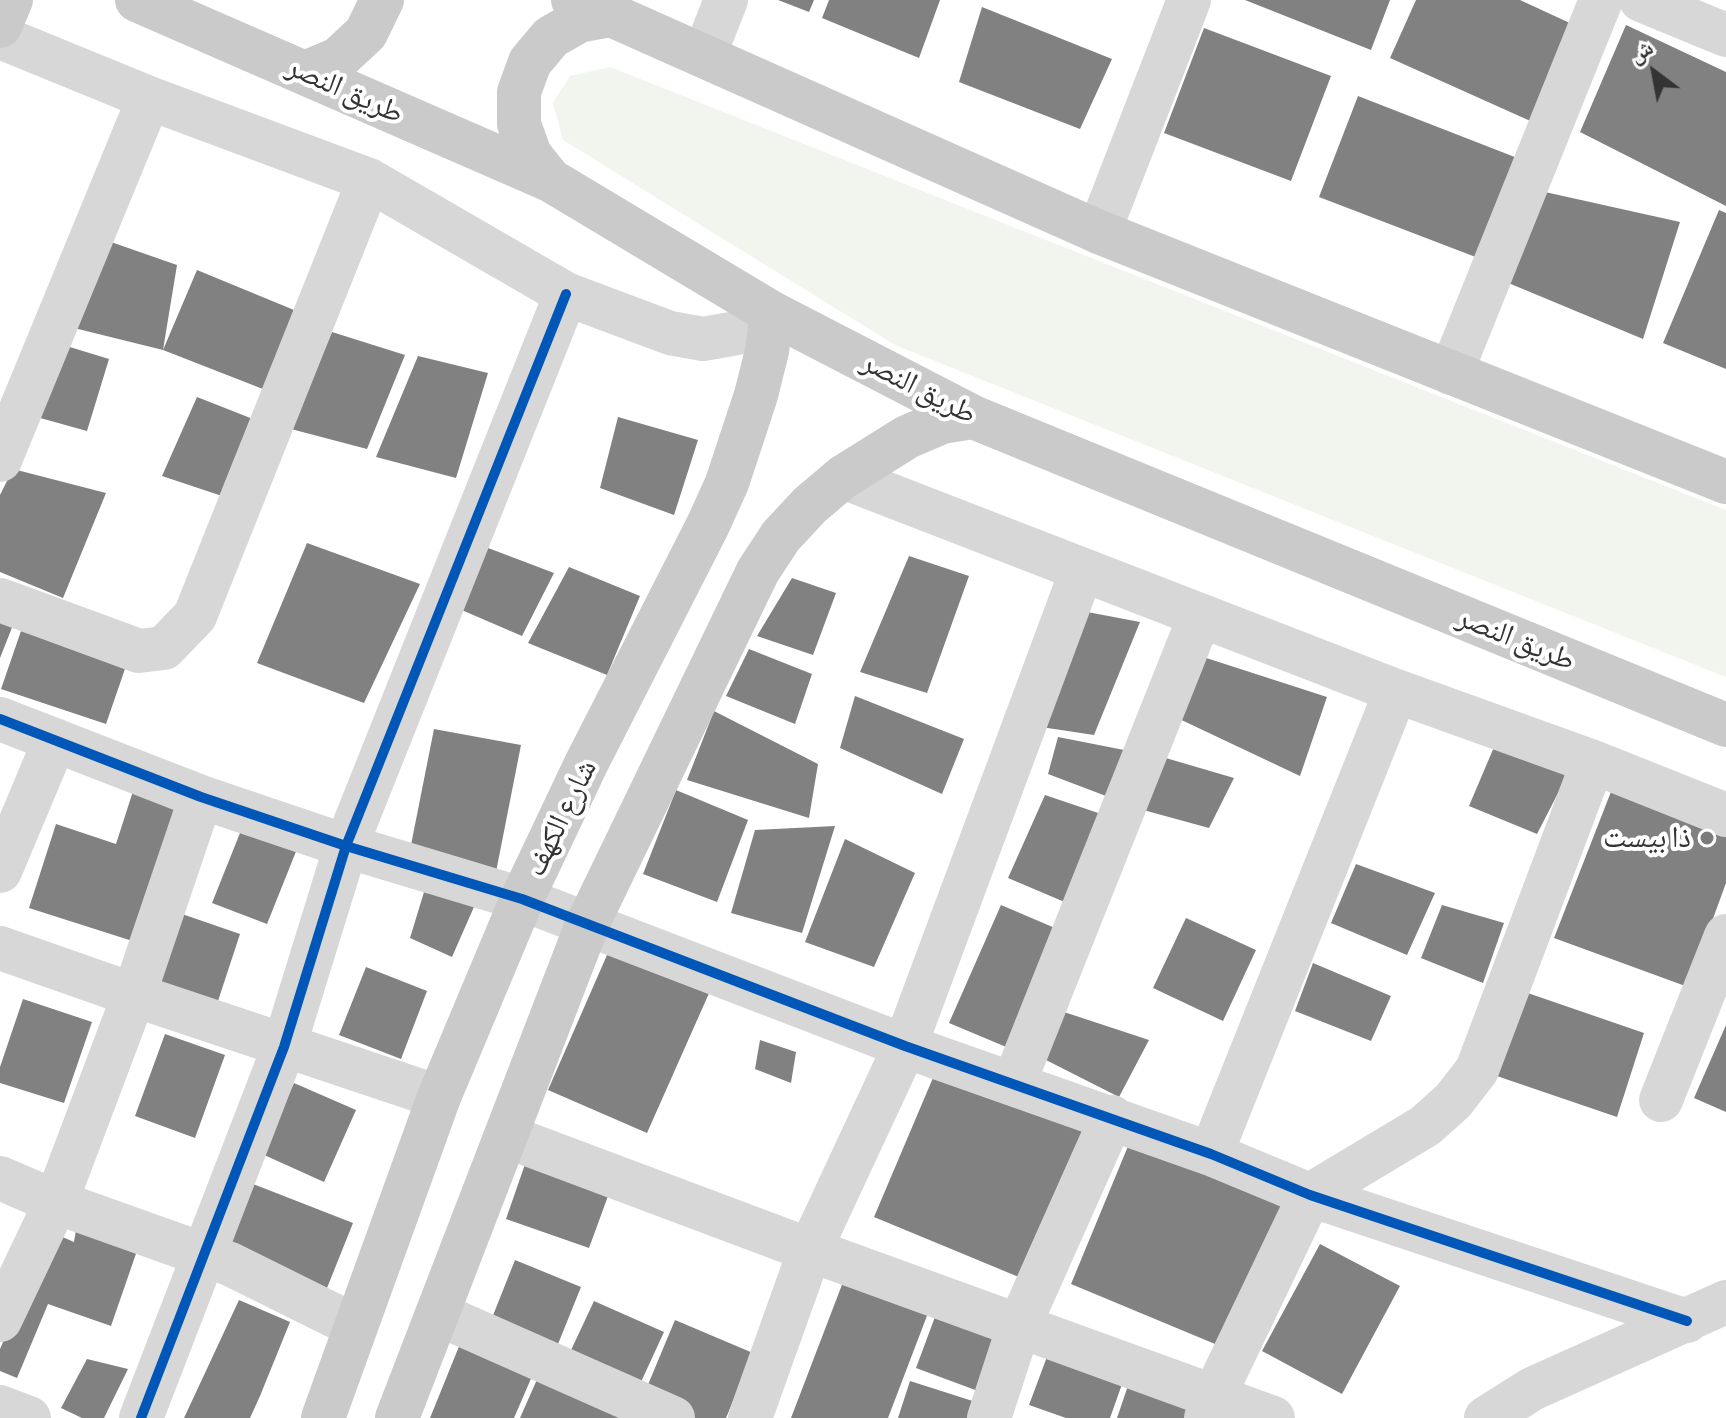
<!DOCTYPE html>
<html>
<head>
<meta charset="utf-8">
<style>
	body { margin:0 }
	#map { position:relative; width:1726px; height:1418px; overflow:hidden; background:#fff; font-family:"Alegreya Sans","Noto Naskh Arabic",sans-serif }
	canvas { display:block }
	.north { position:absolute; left:1614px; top:32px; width:80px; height:80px; -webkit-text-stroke:6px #fff; paint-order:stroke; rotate:328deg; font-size:22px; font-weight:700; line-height:32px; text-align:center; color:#333 }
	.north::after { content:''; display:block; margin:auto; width:28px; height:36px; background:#333; clip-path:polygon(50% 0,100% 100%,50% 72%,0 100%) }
</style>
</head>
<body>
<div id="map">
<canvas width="1726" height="1418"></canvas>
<div class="north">ش</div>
</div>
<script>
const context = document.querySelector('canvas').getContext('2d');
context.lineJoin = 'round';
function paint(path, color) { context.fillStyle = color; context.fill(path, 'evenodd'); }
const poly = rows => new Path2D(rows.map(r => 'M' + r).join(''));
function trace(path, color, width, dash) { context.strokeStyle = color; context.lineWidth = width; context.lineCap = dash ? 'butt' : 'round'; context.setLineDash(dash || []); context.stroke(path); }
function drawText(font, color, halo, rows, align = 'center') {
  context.font = font + ' "Alegreya Sans","Noto Naskh Arabic",sans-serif'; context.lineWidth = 8; context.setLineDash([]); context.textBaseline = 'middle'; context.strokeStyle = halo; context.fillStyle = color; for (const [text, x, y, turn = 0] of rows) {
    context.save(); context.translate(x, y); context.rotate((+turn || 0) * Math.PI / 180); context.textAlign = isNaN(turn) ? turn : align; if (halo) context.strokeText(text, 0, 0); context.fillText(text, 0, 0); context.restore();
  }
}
paint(poly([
	[610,67,1726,510,1726,677,895,345,563,140,553,103,570,76]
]), '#f1f5ed');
paint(poly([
	[778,0,814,0,809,12],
	[829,0,940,0,919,58,822,18],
	[1245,0,1390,0,1371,50],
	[1416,0,1520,0,1572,24,1537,124,1390,58],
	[982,7,1112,59,1080,129,959,82],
	[1626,25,1726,72,1726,206,1580,132],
	[1204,28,1331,76,1291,181,1164,133],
	[1358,96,1525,161,1486,261,1319,197],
	[1536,190,1680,222,1643,339,1506,282],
	[1719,210,1726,213,1726,369,1663,343],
	[111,242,177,265,163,350,197,270,294,310,268,391,163,350,70,327],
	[332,332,405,355,367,449,291,429],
	[60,344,109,359,87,431,33,416],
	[418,356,488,373,456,478,376,457],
	[197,397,258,421,228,498,162,476],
	[618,417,698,440,674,515,600,488],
	[13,469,106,493,63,598,0,572,0,495],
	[307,543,420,584,364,703,257,663],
	[475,543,554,573,522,636,450,605],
	[909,556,969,576,927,693,860,672],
	[569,567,640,596,607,675,528,643],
	[792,578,836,593,813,655,757,636],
	[1082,611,1140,622,1094,735,1041,727],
	[0,614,15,620,0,658],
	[21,631,126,666,106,724,1,689],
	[749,649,812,674,795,724,726,696],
	[1197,655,1327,697,1300,776,1173,716],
	[855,696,964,739,942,794,840,748],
	[714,711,818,764,809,818,687,780],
	[434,729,521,745,496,872,409,855],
	[1058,737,1124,750,1106,796,1048,774],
	[1497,740,1572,766,1537,834,1469,806],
	[1159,756,1234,778,1209,828,1136,808],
	[1614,784,1726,830,1726,883,1688,987,1554,938],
	[135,785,191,803,145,945,29,908,56,824,116,844],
	[676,790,748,820,717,902,643,874],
	[1045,795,1107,816,1074,906,1008,878],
	[835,826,802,933,731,913,755,830],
	[242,828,297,849,267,924,212,903],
	[845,839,915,873,874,967,805,942],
	[1356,864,1435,893,1407,955,1331,923],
	[424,892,477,900,452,957,410,938],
	[1001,905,1062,931,1011,1049,949,1023],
	[1442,905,1504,923,1483,983,1421,958],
	[182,914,240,934,217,1004,159,986],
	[1186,918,1256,950,1223,1021,1153,988],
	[614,939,714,982,647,1133,548,1090],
	[1313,963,1391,996,1371,1041,1295,1011],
	[366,967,427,991,401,1059,339,1035],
	[1519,990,1644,1033,1617,1117,1488,1073],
	[23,999,92,1022,64,1103,0,1083,0,1067],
	[1064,1012,1149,1040,1119,1097,1046,1060],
	[1726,1025,1726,1112,1694,1098],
	[165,1034,225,1055,195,1138,135,1116],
	[760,1040,796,1052,791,1083,755,1069],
	[938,1066,1090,1129,1026,1280,874,1217],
	[294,1083,356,1110,324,1182,262,1154],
	[1131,1139,1300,1201,1227,1349,1071,1284],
	[531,1147,615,1177,589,1248,506,1219],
	[248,1182,353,1223,327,1288,230,1242],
	[77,1224,139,1245,111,1326,48,1304,17,1378,0,1371,0,1349,51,1232,74,1242],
	[1320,1244,1400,1286,1342,1394,1262,1351],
	[515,1260,581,1287,554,1354,488,1328],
	[848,1269,933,1300,888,1418,791,1418],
	[239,1300,290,1322,260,1396,250,1418,184,1418],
	[594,1301,664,1332,635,1395,565,1363],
	[939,1306,1009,1332,986,1394,916,1368],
	[675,1320,753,1353,726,1418,687,1418,642,1399],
	[460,1344,533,1374,514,1418,430,1418],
	[1051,1346,1126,1373,1110,1418,1066,1418,1029,1405],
	[87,1359,128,1369,104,1418,82,1418,61,1408],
	[1132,1374,1204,1400,1198,1418,1117,1418],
	[539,1375,636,1418,520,1418],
	[910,1381,982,1404,977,1418,898,1418]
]), '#818181');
trace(poly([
	[1641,0,1726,35],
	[0,37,149,98,369,180,566,294,670,333,703,339,737,333,769,312],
	[704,56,726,0],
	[1099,232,1189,0],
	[1451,373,1601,0],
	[0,460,149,98],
	[843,477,1396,691,1593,762,1726,815],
	[0,600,139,651,164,648,195,616,369,180],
	[0,719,201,797,346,846,522,899,905,1046,1211,1154,1310,1195,1687,1321],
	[0,871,55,740],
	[0,948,134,995,201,797],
	[1014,1083,1200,616],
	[1661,1100,1726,936],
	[506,1136,810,1250,1273,1418],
	[1211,1154,1396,691],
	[0,1178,56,1202,230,1264,355,1326],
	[438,1314,673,1418],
	[0,1320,56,1202,134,995,439,1097],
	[0,1407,29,1418],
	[141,1418,284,1047,346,846,566,294],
	[750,1418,810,1250,905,1046,1082,570],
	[989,1418,1019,1326,1112,1117],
	[1206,1418,1214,1396,1310,1195,1425,1126,1453,1101,1477,1070,1593,762],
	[1486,1418,1532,1389,1726,1302]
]), '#d7d7d7', 44);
trace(poly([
	[137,0,550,180,772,313,973,417,1726,725],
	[573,0,611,15,1099,232,1726,482],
	[0,26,11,0],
	[305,73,338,59,366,33,382,0],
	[550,180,530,155,519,124,519,92,530,62,551,37,579,21,611,15],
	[323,1418,439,1097,522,899,586,764,708,525,727,483,756,395,767,351,772,313],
	[397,1418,587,925,758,571,781,536,810,505,843,477,907,437,942,422,973,417]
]), '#cacaca', 44);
trace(poly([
	[0,719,201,797,346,846,522,899,905,1046,1211,1154,1310,1195,1687,1321],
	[141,1418,284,1047,346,846,566,294]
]), '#0057b8', 10);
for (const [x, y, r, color] of [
	[1707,838,8,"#7a7a7a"]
]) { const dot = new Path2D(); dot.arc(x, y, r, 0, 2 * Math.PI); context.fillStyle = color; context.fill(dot); trace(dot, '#fff', 3); }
drawText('30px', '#333', '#fff', [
	["طريق النصر",345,90,24],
	["طريق النصر",919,388,27],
	["طريق النصر",1516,639,22],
	["شارع الكهف",561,818,-64]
]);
drawText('30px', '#333', '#fff', [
	["ذا بيست",1691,838]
], 'right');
</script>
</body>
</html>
